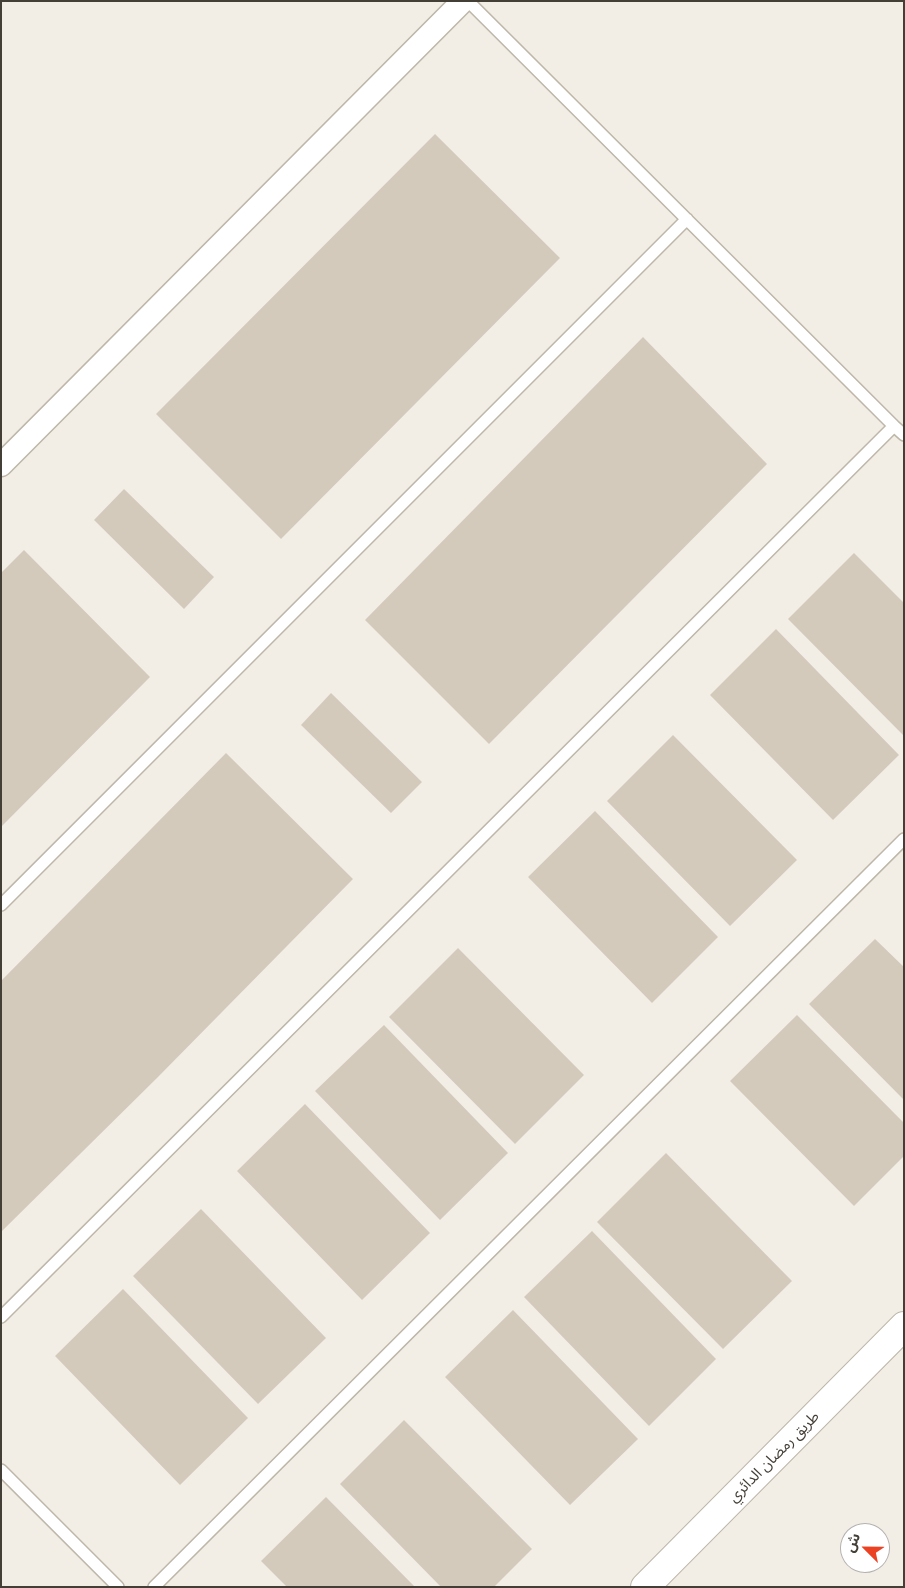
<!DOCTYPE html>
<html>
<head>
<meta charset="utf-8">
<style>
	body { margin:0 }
	#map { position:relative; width:905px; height:1588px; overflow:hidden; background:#f2eee6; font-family:"IBM Plex Sans","Noto Sans Arabic",sans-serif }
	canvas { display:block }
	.frame { position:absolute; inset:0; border:2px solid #443f36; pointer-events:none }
	.north { position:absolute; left:840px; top:1523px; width:50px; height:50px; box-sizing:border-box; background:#fff; border:1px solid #b4b2af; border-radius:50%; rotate:293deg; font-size:14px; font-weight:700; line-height:20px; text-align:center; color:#443f36 }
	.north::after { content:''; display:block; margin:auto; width:18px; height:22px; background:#eb4223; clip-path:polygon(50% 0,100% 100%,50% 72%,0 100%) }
</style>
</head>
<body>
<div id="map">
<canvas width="905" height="1588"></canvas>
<div class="frame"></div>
<div class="north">ش</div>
</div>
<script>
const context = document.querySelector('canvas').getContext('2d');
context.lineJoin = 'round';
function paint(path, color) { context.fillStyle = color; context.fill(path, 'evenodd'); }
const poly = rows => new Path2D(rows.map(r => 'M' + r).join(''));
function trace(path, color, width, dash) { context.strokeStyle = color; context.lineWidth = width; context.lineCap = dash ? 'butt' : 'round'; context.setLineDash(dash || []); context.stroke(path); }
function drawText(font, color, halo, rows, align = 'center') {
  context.font = font + ' "IBM Plex Sans","Noto Sans Arabic",sans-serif'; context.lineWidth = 4; context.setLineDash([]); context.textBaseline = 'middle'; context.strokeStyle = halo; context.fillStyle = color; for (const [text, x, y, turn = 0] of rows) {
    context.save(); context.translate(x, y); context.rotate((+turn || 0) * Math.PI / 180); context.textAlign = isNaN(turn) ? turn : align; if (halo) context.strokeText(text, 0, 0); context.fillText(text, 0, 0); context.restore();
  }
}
paint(poly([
	[435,134,560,258,281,539,156,414],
	[643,337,767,464,489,744,365,620],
	[124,489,214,577,184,609,94,520],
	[24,550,150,677,1,827,1,573],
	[854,553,904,603,904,736,788,619],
	[776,629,899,755,833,820,710,695],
	[331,693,422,782,391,813,301,725],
	[673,735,797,860,730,926,607,801],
	[226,753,353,879,157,1078,1,1232,1,981],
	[595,811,718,937,652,1003,528,877],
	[875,939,904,967,904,1100,809,1004],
	[458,948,584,1075,515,1144,389,1017],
	[797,1015,904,1123,904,1156,854,1206,730,1081],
	[384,1025,508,1153,440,1220,315,1091],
	[305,1104,430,1233,362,1300,237,1171],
	[666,1153,792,1281,723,1349,597,1222],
	[201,1209,326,1338,258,1404,133,1276],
	[592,1231,716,1359,649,1426,524,1297],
	[123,1289,248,1418,180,1485,55,1356],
	[513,1310,638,1439,570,1505,445,1377],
	[404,1420,532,1549,494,1587,441,1587,340,1484],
	[326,1497,415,1587,287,1587,261,1561]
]), '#d3cabc');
const service = poly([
	[894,426,904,435],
	[1,905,687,219],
	[1,1317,894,426,468,1],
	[1,1470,118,1587],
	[154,1587,904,839]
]);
const minor = poly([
	[1,465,463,1]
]);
const tertiary = poly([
	[645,1587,904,1326]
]);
trace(service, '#bdb6a9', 14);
trace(minor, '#bdb6a9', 25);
trace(tertiary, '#bdb6a9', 30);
trace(service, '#fff', 11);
trace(minor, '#fff', 22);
trace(tertiary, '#fff', 28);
drawText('15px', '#443f36', '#fff', [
	["طريق رمضان الدائري",774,1457,-45]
]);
</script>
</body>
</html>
